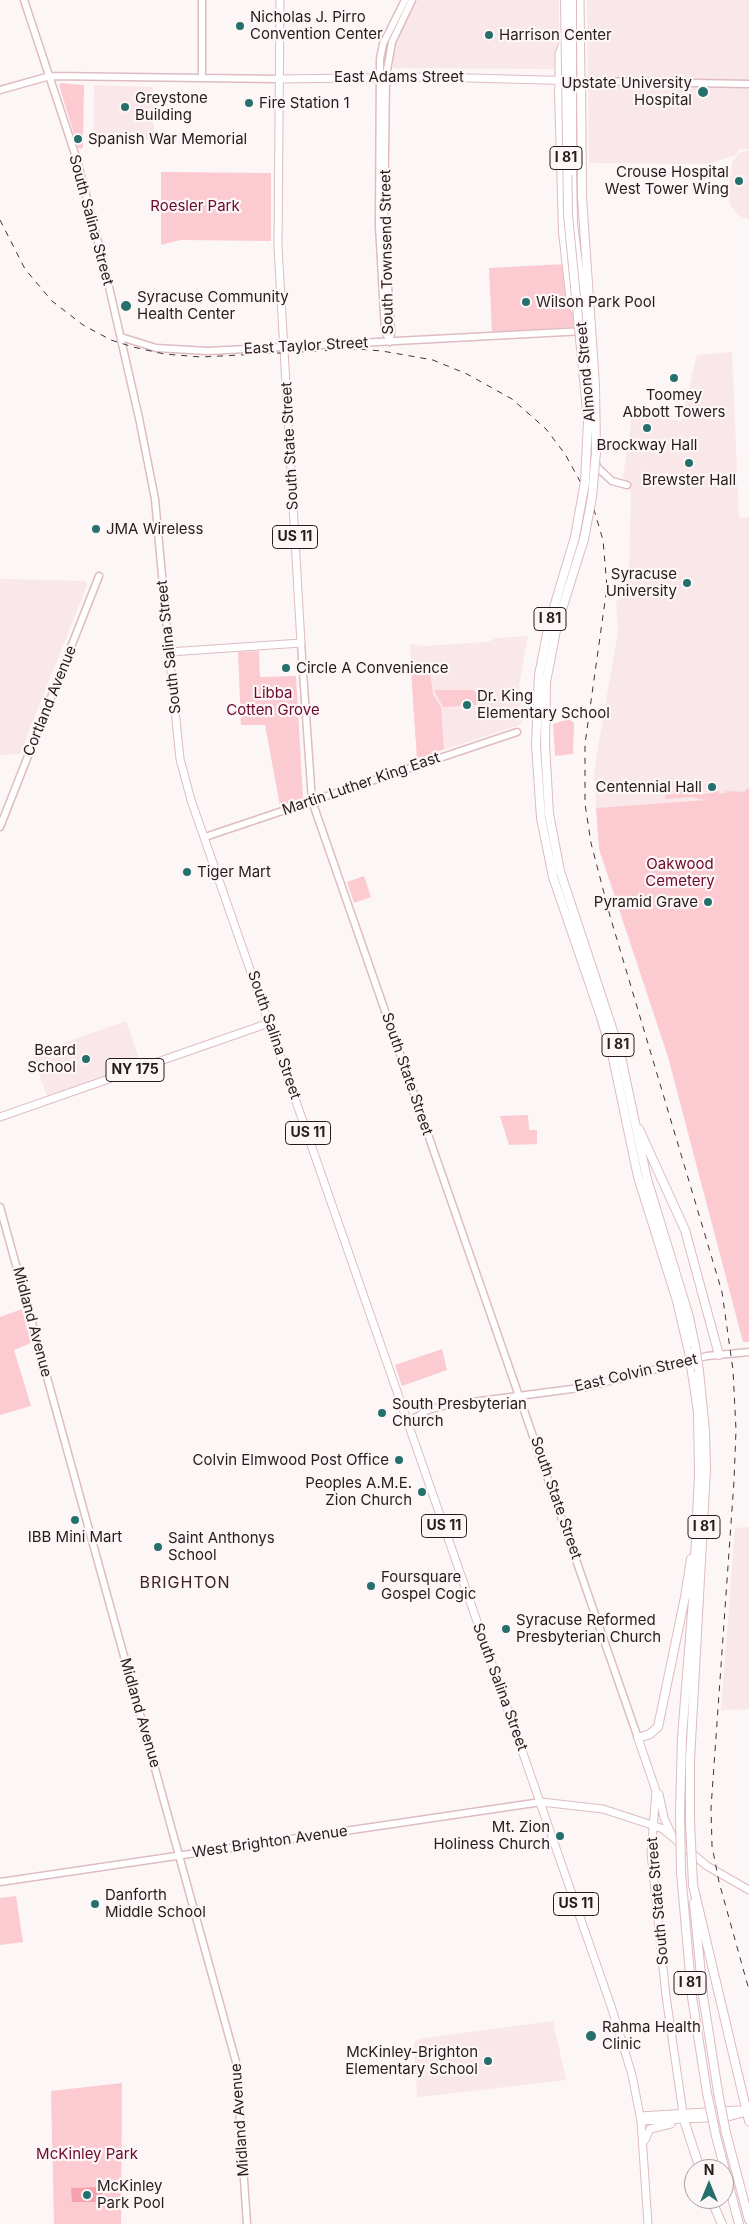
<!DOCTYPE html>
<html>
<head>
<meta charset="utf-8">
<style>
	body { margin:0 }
	#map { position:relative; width:749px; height:2224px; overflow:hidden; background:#fdf6f7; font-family:Inter,sans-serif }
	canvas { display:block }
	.north { position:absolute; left:684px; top:2159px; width:50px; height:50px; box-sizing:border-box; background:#fdf6f7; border:1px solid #a79ea0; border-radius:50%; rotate:0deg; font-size:14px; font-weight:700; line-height:20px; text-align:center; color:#271b1d }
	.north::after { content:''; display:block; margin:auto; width:18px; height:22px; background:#25706d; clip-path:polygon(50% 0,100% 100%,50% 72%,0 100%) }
</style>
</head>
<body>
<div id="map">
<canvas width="749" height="2224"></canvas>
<div class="north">N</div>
</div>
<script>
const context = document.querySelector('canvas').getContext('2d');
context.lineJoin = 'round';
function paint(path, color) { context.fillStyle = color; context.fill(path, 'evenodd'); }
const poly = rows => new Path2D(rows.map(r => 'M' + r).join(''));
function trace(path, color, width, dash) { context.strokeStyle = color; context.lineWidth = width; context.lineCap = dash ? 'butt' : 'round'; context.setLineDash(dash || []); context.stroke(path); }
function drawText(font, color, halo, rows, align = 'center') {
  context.font = font + ' Inter,sans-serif'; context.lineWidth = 4.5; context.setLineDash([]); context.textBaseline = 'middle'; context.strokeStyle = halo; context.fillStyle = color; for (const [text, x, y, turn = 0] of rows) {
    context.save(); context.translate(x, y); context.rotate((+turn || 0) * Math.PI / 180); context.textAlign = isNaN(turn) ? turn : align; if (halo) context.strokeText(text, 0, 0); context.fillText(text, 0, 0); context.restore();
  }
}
paint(poly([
	[416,0,559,0,559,35,554,69,393,68,394,46,398,34],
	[587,0,749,0,749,149,740,149,736,155,708,164,589,163],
	[94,85,153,87,154,140,93,140],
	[749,150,749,220,738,215,730,205,729,199,732,162,741,152],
	[732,352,739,518,749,517,749,797,596,808,594,772,618,631,616,603,625,587,629,566,631,493,623,478,631,423,630,414,681,421,697,355],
	[0,579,86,581,87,585,20,754,0,755],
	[528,636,519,685,522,724,417,759,410,644,424,646,487,642,497,638],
	[126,1021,141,1064,47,1096,32,1054],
	[749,1527,749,1709,721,1710,735,1528],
	[553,2021,566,2080,419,2097,417,2095,414,2043,418,2039]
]), '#f9e7e9');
paint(poly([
	[61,83,84,85,83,147,81,149,78,148,59,85],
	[161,172,271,173,271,241,181,240,161,245],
	[565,264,574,327,492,332,489,268],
	[259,651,260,677,296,676,303,798,280,806,265,725,241,725,238,652],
	[429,667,433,694,441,707,444,749,417,759,411,671,413,669],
	[434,690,473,690,477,694,476,705,443,707],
	[569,719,574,723,573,754,555,756,553,724],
	[674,786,680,788,683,794,700,792,700,795,719,791,719,794,726,793,726,791,745,792,745,790,749,788,749,1342,743,1342,668,1057,599,849,596,808,706,800,691,797,666,799,665,795,674,794],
	[364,876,371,897,354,903,347,882],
	[528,1115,529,1130,537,1130,537,1144,509,1145,500,1116],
	[22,1309,31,1343,14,1350,31,1406,0,1415,0,1317],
	[442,1349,447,1370,402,1386,395,1365],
	[16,1896,23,1942,0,1945,0,1898],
	[122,2083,121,2224,54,2224,51,2091]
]), '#fbcbd1');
paint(poly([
	[102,2187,102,2202,72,2202,71,2188]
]), '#f5a2ae');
const secondary = poly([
	[24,0,77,160,104,265,139,418,155,499,169,652],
	[202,78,202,0],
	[581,81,749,84],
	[0,90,50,76,279,79],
	[585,336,591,388,593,457,598,468,612,481,627,485],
	[121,337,156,348,208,351,584,331],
	[390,341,391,331,384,226,386,76,392,42,412,0],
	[390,342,385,331,379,226,380,59,383,44,405,0],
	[301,643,312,801,638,1738],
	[0,827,99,576],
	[205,837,517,732],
	[0,1207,236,2062,247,2224],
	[408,1422,428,1410,442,1406,587,1387,707,1356,749,1352],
	[0,1882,541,1802]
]);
const primary = poly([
	[280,0,278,247,301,643,169,652,180,759,191,800,612,2009,632,2075,641,2121,648,2224],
	[279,79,433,77,581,81,580,0],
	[559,91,559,54,566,35],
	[0,1117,269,1023],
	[638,1738,656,1791,651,1853,666,1996,684,2120],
	[659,1794,664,1818,671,1833],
	[541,1802,603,1809,652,1825,663,1829,707,1866,749,1890],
	[640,2116,738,2110,746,2112],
	[641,2121,728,2117,746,2112],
	[645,2140,650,2129,671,2124]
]);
const highway = poly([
	[581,81,582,197,595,385],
	[559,91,563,232,571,302,577,314],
	[572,171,573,224,588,341],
	[575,537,549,624,539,675,536,745,541,818,553,877,601,1017,613,1058,638,1177,677,1301,689,1352],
	[584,539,557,625,546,682,545,744,549,814,560,871,620,1052,647,1179,689,1317,695,1346],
	[639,1129,685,1230,719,1355],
	[638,1738,650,1734,658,1727,685,1597,691,1559],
	[680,1812,682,1737,693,1600,699,1475,698,1412,691,1366],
	[690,1821,690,1760,706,1469,705,1431,699,1371],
	[681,1872,692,1997,707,2093],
	[693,1885,749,2121],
	[694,1903,703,1996,718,2092],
	[684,2120,700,2169],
	[726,2133,749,2220],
	[716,2136,739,2224],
	[711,2199,722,2224]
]);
trace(secondary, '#debcc0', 9);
trace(primary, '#debcc0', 9);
trace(highway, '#debcc0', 10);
trace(secondary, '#fff', 6);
trace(primary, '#fff', 7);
trace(highway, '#fff', 8);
trace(poly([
	[0,220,25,269,52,301,83,325,111,340,133,347,164,354,201,357,357,349,382,351,433,360,467,374,512,399,546,429,565,454,592,503,603,540,607,587,585,744,585,804,591,843,610,916,722,1292,733,1370,736,1430,734,1481,711,1808,712,1846,719,1882,749,1990]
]), '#3e3234', 1, [6, 6]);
const highwayBridge = poly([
	[565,0,568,215,588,421,585,482,575,537],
	[572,0,572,171],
	[584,539,592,497,596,452,595,385],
	[695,1346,699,1371],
	[689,1352,691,1366],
	[680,1812,681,1872],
	[690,1821,693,1885],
	[718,2092,726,2133],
	[707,2093,716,2136]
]);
trace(highwayBridge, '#debcc0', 10, []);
trace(highwayBridge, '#fff', 8);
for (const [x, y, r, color] of [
	[240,26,5,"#25706d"],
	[489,35,5,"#25706d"],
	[703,92,6,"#25706d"],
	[249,103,5,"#25706d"],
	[125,107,5,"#25706d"],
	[78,139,5,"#25706d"],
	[739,181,5,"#25706d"],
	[526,302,5,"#25706d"],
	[126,306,6,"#25706d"],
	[674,378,5,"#25706d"],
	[647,428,5,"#25706d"],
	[689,463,5,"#25706d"],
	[96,529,5,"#25706d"],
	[687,583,5,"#25706d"],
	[286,668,5,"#25706d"],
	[467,705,5,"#25706d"],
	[712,787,5,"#25706d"],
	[187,872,5,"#25706d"],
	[708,902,5,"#25706d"],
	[86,1059,5,"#25706d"],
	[382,1413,5,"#25706d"],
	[399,1460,5,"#25706d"],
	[422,1492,5,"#25706d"],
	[75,1520,5,"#25706d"],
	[158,1547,5,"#25706d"],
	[371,1586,5,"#25706d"],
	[506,1629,5,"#25706d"],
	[560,1836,5,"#25706d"],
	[95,1904,5,"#25706d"],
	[591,2036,6,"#25706d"],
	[488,2061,5,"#25706d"],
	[87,2195,5,"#25706d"]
]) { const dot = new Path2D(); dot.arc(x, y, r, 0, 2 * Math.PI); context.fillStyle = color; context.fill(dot); trace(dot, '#fdf6f7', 2); }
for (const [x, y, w] of [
	[566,158,32],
	[295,537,45],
	[550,619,32],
	[618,1045,32],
	[135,1070,58],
	[308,1133,45],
	[444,1526,45],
	[704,1527,32],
	[576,1904,45],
	[690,1983,32]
]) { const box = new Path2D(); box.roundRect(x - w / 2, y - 11.5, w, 23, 4); context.fillStyle = '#fdf6f7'; context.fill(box); trace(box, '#271b1d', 1); }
drawText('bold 14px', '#271b1d', null, [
	["I 81",566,158],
	["US 11",295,537],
	["I 81",550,619],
	["I 81",618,1045],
	["NY 175",135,1070],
	["US 11",308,1133],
	["US 11",444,1526],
	["I 81",704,1527],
	["US 11",576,1904],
	["I 81",690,1983]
]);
drawText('15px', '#271b1d', '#fdf6f7', [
	["Nicholas J. Pirro",250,17],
	["Convention Center",250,34],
	["Harrison Center",499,35],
	["Upstate University",692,83,"right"],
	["Hospital",692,100,"right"],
	["Greystone",135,98],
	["Building",135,115],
	["Fire Station 1",259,103],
	["Spanish War Memorial",88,139],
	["Crouse Hospital",729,172,"right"],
	["West Tower Wing",729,189,"right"],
	["Syracuse Community",137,297],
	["Health Center",137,314],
	["Wilson Park Pool",536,302],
	["Toomey",674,395,"center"],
	["Abbott Towers",674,412,"center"],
	["Brockway Hall",647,445,"center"],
	["Brewster Hall",689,480,"center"],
	["JMA Wireless",106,529],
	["Syracuse",677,574,"right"],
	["University",677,591,"right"],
	["Circle A Convenience",296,668],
	["Dr. King",477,696],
	["Elementary School",477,713],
	["Centennial Hall",702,787,"right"],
	["Tiger Mart",197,872],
	["Pyramid Grave",698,902,"right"],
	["Beard",76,1050,"right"],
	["School",76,1067,"right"],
	["South Presbyterian",392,1404],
	["Church",392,1421],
	["Colvin Elmwood Post Office",389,1460,"right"],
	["Peoples A.M.E.",412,1483,"right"],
	["Zion Church",412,1500,"right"],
	["IBB Mini Mart",75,1537,"center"],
	["Saint Anthonys",168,1538],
	["School",168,1555],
	["Foursquare",381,1577],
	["Gospel Cogic",381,1594],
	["Syracuse Reformed",516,1620],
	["Presbyterian Church",516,1637],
	["Mt. Zion",550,1827,"right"],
	["Holiness Church",550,1844,"right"],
	["Danforth",105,1895],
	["Middle School",105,1912],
	["Rahma Health",602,2027],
	["Clinic",602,2044],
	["McKinley-Brighton",478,2052,"right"],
	["Elementary School",478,2069,"right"],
	["McKinley",97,2186],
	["Park Pool",97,2203]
], 'left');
drawText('15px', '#271b1d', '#fdf6f7', [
	["East Adams Street",399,77],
	["South Salina Street",91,220,75],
	["South Townsend Street",387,252,-91],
	["East Taylor Street",306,346,-3],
	["Almond Street",586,372,-95],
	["South State Street",290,446,-93],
	["South Salina Street",169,647,-96],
	["Cortland Avenue",50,701,-68],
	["Martin Luther King East",361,784,-19],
	["South Salina Street",274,1035,71],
	["South State Street",407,1074,71],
	["Midland Avenue",32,1322,75],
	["East Colvin Street",636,1373,-13],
	["South State Street",556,1498,71],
	["South Salina Street",500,1687,70],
	["Midland Avenue",140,1713,74],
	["West Brighton Avenue",270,1842,-8],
	["South State Street",658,1901,-95],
	["Midland Avenue",240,2120,-94]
]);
drawText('15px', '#6d0a2b', '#fdf6f7', [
	["Roesler Park",195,206],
	["Libba",273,693],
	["Cotten Grove",273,710],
	["Oakwood",680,864],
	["Cemetery",680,881],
	["McKinley Park",87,2154]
]);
context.letterSpacing = '1px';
drawText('16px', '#3d2327', '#fdf6f7', [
	["BRIGHTON",185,1583]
]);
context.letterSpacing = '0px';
</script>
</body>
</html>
